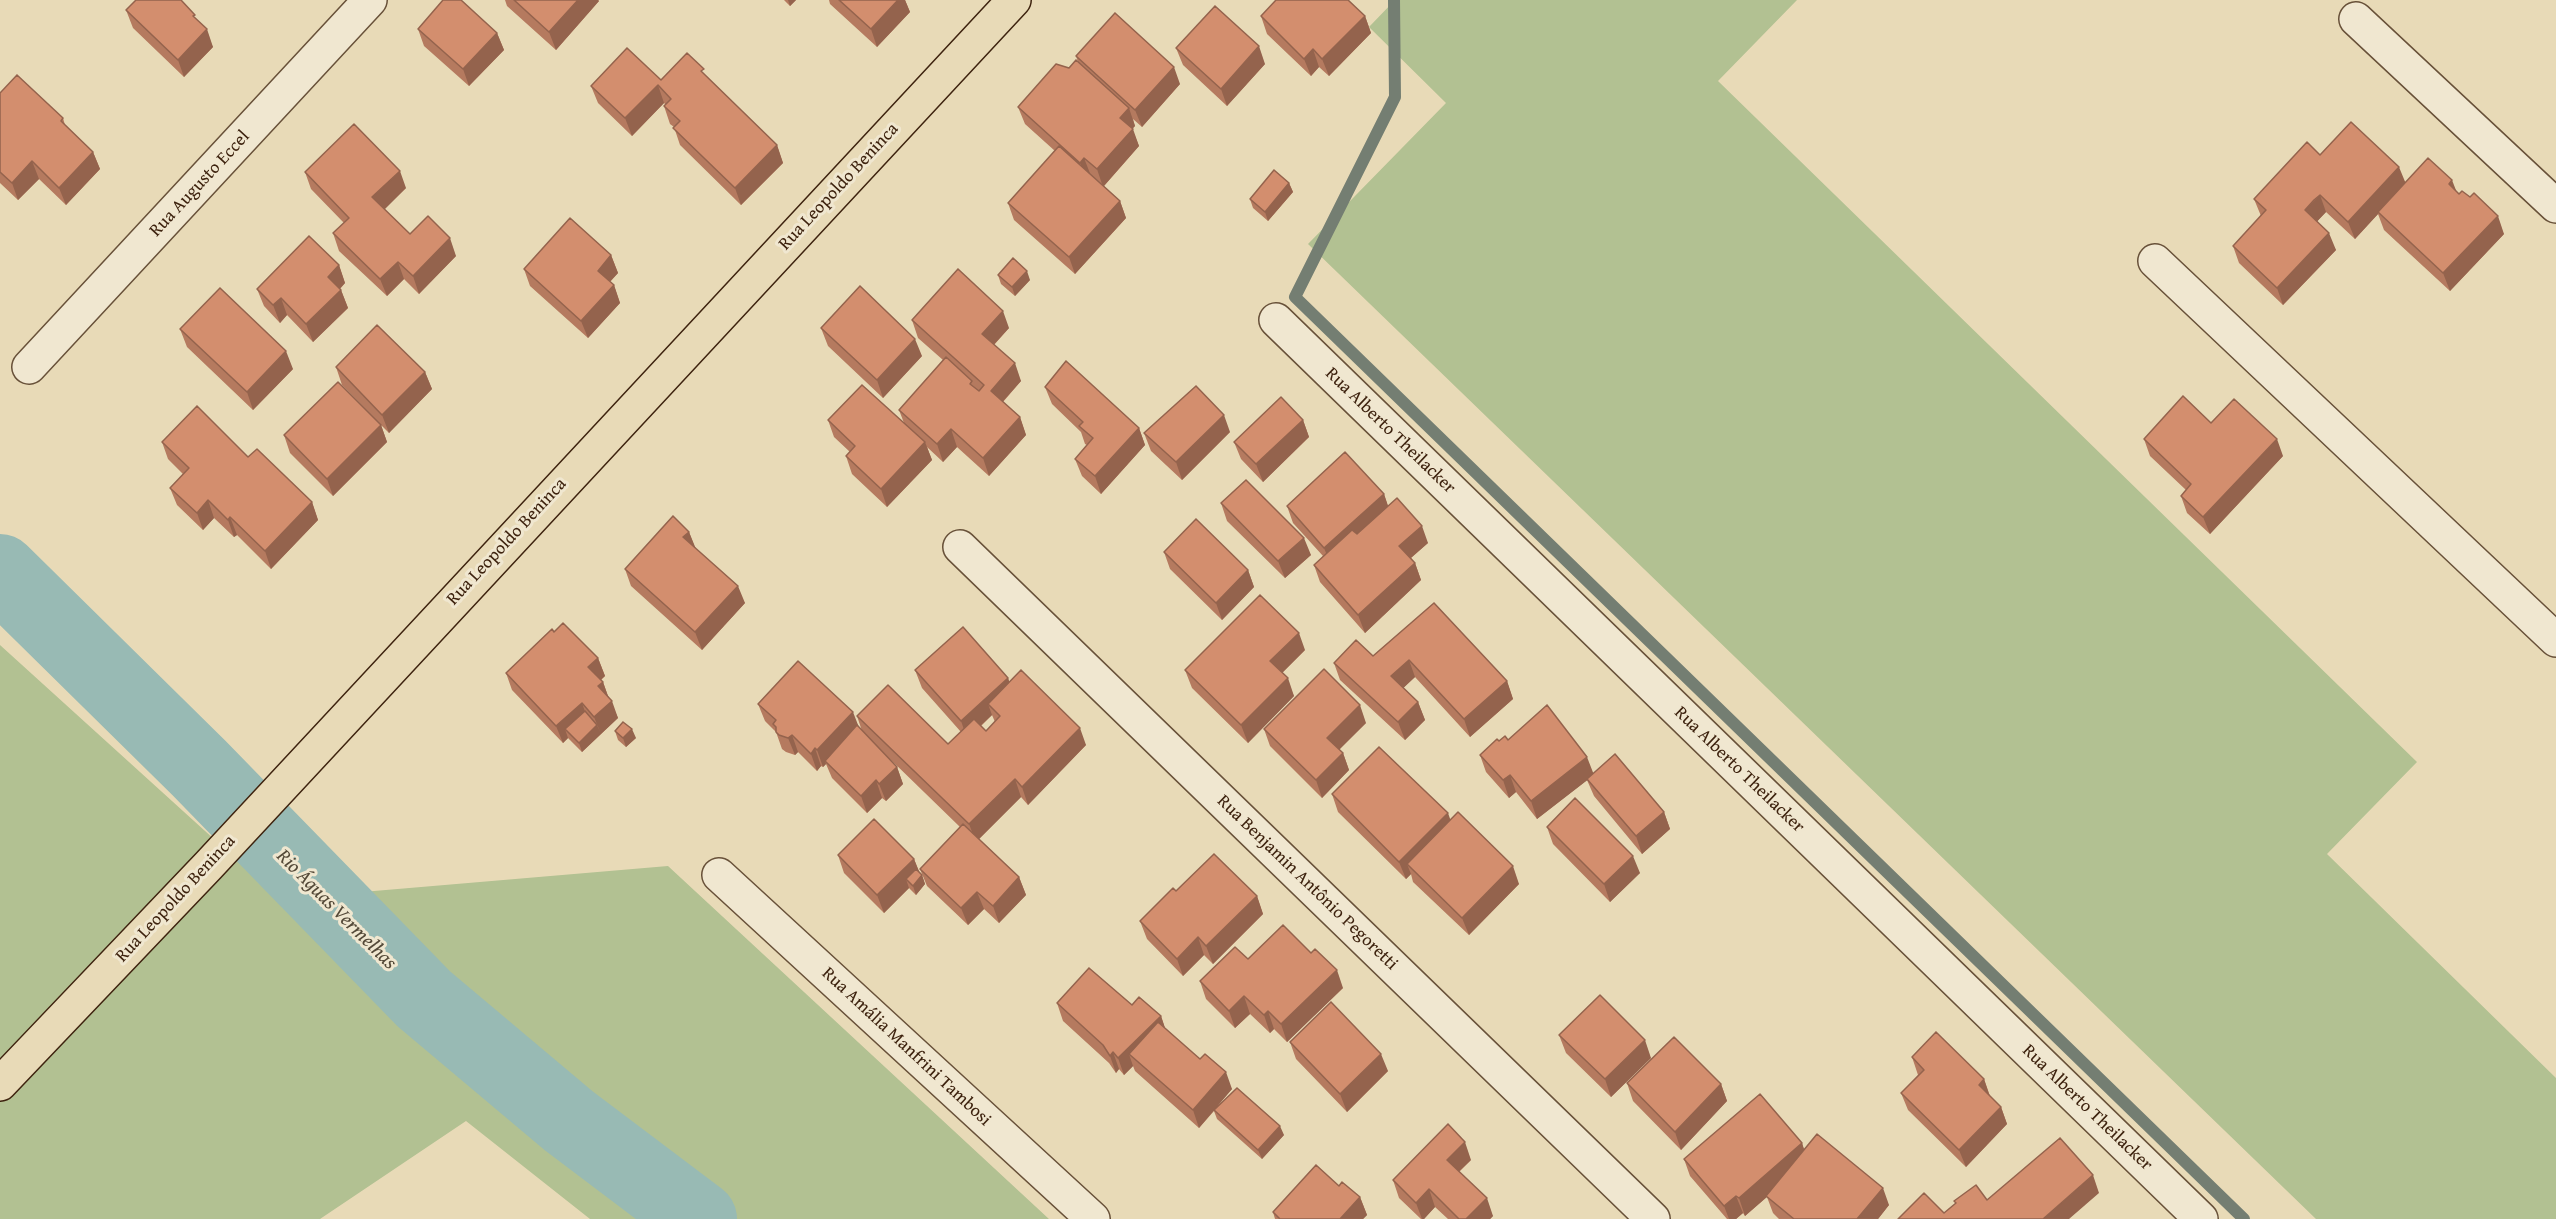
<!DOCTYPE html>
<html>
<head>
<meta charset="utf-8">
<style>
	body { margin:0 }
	canvas { display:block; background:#e8dab7 }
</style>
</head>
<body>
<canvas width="2556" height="1219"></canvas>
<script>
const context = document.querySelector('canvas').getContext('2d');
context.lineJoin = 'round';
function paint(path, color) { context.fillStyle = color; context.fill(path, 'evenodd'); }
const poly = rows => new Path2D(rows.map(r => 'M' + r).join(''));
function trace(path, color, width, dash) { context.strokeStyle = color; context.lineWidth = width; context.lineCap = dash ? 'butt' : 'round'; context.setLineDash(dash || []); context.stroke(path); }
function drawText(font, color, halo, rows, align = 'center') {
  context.font = font + ' "Gentium Book Plus",serif'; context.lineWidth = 6; context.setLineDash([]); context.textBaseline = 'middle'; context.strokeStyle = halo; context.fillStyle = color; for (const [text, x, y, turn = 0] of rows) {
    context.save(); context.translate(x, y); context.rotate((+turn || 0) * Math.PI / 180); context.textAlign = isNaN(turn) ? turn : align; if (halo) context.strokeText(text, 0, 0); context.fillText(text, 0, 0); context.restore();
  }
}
paint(poly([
	[1395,0,1797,0,1718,81,2417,762,2327,854,2556,1078,2556,1219,2316,1219,1308,244,1446,103,1369,27],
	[0,645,280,899,668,866,1049,1219,590,1219,466,1121,320,1219,0,1219]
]), '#b2c192');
trace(poly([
	[1394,0,1395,97,1295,297,2244,1219]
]), '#747e72', 12);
trace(poly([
	[0,572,199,768,424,999,569,1121,699,1219]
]), '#98bab4', 76);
const minor = poly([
	[2356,19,2556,206],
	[2155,261,2556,640],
	[1276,320,2201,1219],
	[29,367,370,0],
	[960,547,1653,1219],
	[719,875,1093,1219]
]);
const major = poly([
	[0,1084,208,866,1014,0]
]);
trace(minor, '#685139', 36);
trace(major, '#3e230f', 36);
trace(minor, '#f0e7d0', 33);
trace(major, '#e8dab7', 33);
paint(poly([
	[505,0,598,0,599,1,556,50,507,6],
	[784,0,796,0,790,6],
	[829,0,905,0,910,12,877,47,830,4],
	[126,10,197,20,213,47,184,77,133,28],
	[1261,16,1365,16,1371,33,1329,76,1319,67,1311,76,1267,34],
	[418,29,497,33,504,50,469,86,424,46],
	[1176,48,1265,64,1227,106,1183,65],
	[1076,56,1180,84,1142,127,1133,119,1135,126,1132,129,1139,146,1104,186,1120,201,1126,218,1075,274,1014,220,1008,203,1055,151,1025,124,1018,107,1078,62],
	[706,76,777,145,783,163,741,205,680,145,674,127,670,124,664,106,666,105,664,103,632,136,598,103,591,86],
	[0,93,63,118,65,125,93,152,100,169,66,205,39,179,18,200,0,183],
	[305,172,406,188,384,209,410,234,456,256,419,294,404,279,387,296,339,251,333,233,344,223,311,189],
	[1289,183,1293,192,1268,221,1253,208,1250,199],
	[2405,183,2456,191,2504,234,2450,291,2384,230,2378,214,2355,239,2326,212,2317,221,2336,250,2283,305,2239,263,2233,246,2261,216,2254,199],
	[611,255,618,273,610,282,614,285,620,303,588,338,530,286,524,269],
	[339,265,345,283,340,289,341,290,348,308,313,342,287,315,280,323,264,306,257,289],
	[998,275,1030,280,1015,296,1001,284],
	[912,320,1009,328,994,345,1021,381,1003,402,1020,417,1026,435,989,476,957,447,943,462,927,447,932,460,887,507,852,474,846,456,850,452,834,437,828,420,904,423,899,410,943,360,918,338],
	[821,328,922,356,883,398,828,346],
	[180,329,293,369,253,410,187,347],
	[336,367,425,372,432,389,389,433,381,425,387,442,333,496,290,453,284,435,381,425,342,385],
	[1045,387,1139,428,1145,445,1101,494,1082,476,1075,459,1087,445,1085,444,1081,432,1052,404],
	[1303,420,1309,437,1263,482,1241,459,1234,442],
	[2211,423,2283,456,2210,534,2187,513,2181,496,2186,490,2150,456,2144,439],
	[1230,432,1182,480,1151,451,1144,433],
	[162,442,248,457,312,502,318,520,271,569,237,535,234,537,214,518,203,530,177,505,170,488,183,474,168,459],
	[1384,494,1388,506,1428,543,1411,558,1415,563,1421,580,1365,633,1320,582,1314,565,1323,556,1293,523,1287,506],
	[1221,503,1311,555,1285,578,1227,521],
	[689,532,695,548,745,603,702,650,631,586,625,569],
	[1164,552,1248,570,1254,587,1222,620,1170,569],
	[1434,603,1507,681,1513,699,1470,737,1415,677,1403,688,1418,702,1425,720,1405,740,1340,680,1334,663,1373,656],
	[554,632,598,658,605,676,601,680,603,682,608,696,618,718,582,752,568,738,563,743,512,690,506,673],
	[1305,650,1282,673,1294,696,1248,743,1192,688,1185,670],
	[915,670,1008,678,1009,682,1086,745,1028,805,1021,797,979,839,1019,877,1026,895,999,923,984,909,968,925,927,886,920,869,960,827,889,758,897,767,903,784,886,801,882,798,867,813,832,778,826,764,823,767,821,766,817,771,798,752,795,755,786,752,782,749,776,732,765,721,758,704,859,727,862,731,857,716,948,744,961,732,922,688],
	[992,715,995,722,986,731,981,726],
	[1366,723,1339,749,1343,753,1349,770,1322,798,1270,746,1264,729],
	[615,731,636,738,626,747,618,740],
	[1508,740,1593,773,1664,812,1670,829,1642,854,1594,796,1587,780,1537,819,1516,792,1509,798,1486,772,1480,755,1499,741],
	[1332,794,1450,820,1519,884,1469,935,1413,882,1411,874,1406,879,1338,812],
	[1547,827,1640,873,1610,902,1553,844],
	[838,855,914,859,919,872,922,875,925,884,916,895,909,888,884,913,844,873],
	[1176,891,1257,896,1263,914,1213,964,1204,955,1183,976,1147,939,1140,921],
	[1248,959,1343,988,1287,1042,1274,1029,1270,1033,1250,1014,1235,1028,1206,999,1200,981],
	[1057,1003,1132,1005,1161,1016,1165,1028,1232,1089,1218,1105,1284,1135,1262,1159,1217,1119,1214,1111,1199,1128,1135,1071,1133,1066,1124,1075,1119,1069,1116,1073,1109,1063,1063,1021],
	[1559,1035,1651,1058,1611,1097,1566,1053],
	[1290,1042,1388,1071,1347,1112,1296,1059],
	[1912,1057,1984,1079,1990,1096,2001,1107,2007,1124,1966,1167,1908,1110,1901,1093,1918,1075],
	[1627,1083,1721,1084,1727,1101,1681,1150,1633,1101],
	[1802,1143,1804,1150,1889,1205,1878,1219,1779,1219,1773,1213,1767,1197,1745,1216,1743,1213,1736,1219,1727,1219,1690,1176,1684,1159],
	[1471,1160,1459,1172,1493,1216,1490,1219,1448,1219,1435,1207,1424,1219,1421,1219,1399,1198,1393,1180],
	[1339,1186,1360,1197,1367,1215,1363,1219,1275,1219,1273,1212]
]), '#b57a5f');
paint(poly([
	[578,0,598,0,599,1,556,50,549,32],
	[788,0,796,0,790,6],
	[898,0,905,0,910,12,877,47,871,29],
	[1365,16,1371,33,1329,76,1322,59],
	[207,29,213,47,184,77,178,60],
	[497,33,504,50,469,86,463,69],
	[1259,46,1265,64,1227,106,1221,89],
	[1313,49,1319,67,1311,76,1304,59],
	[1174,67,1180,84,1142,127,1135,110],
	[658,85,664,103,632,136,625,118],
	[1129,108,1135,126,1126,135,1120,118],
	[1133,129,1139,146,1103,187,1097,169],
	[777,145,783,163,741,205,735,188],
	[93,152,100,169,66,205,59,188],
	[1084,158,1091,176,1087,180,1080,163],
	[32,161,39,179,18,200,12,183],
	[2399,167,2406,184,2378,212,2378,214,2355,239,2348,222],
	[400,171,406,188,379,215,372,197],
	[2452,180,2459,198,2449,184],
	[1289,183,1293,192,1268,221,1265,212],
	[2320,195,2326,212,2312,227,2305,210],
	[1120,201,1126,218,1075,274,1069,257],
	[2498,216,2504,234,2450,291,2443,273],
	[2329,233,2336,250,2283,305,2277,288],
	[450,238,456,256,419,294,413,276],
	[611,255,618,273,604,288,598,271],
	[398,262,404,279,387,296,380,279],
	[339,265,345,283,334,295,328,277],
	[1027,271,1030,280,1015,296,1012,287],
	[614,285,620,303,588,338,581,321],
	[341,290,348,308,313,342,306,324],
	[281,298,287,315,280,323,273,305],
	[1003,311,1009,328,988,351,982,334],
	[915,339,922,356,883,398,877,380],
	[286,351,293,369,253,410,247,392],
	[1015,363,1021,381,997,408,991,391],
	[425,372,432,389,389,433,382,415],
	[1224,415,1230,432,1182,480,1176,462],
	[1020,417,1026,435,989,476,983,458],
	[1303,420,1309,437,1263,482,1256,464],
	[381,425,387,442,333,496,327,479],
	[1139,428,1145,445,1101,494,1095,476],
	[951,429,957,447,943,462,937,444],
	[2277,439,2283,456,2210,534,2203,517],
	[925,442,932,460,887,507,881,489],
	[1384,494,1390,512,1331,565,1324,548],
	[208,500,214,518,203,530,197,513],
	[312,502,318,520,271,569,265,551],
	[230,517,237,535,234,537,228,520],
	[1422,526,1428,543,1405,563,1399,546],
	[689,532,696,549,683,537],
	[1304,538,1311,555,1285,578,1278,561],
	[1415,563,1421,580,1365,633,1358,615],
	[1248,570,1254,587,1222,620,1216,603],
	[738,586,745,603,702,650,695,632],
	[1299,633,1305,650,1276,679,1270,661],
	[598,658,605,676,595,685,588,667],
	[1409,660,1415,677,1397,694,1391,676],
	[1008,678,1014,695,988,704,992,715,967,738,961,721],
	[1288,678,1294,696,1248,743,1241,725],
	[1507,681,1513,699,1470,737,1464,719],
	[603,682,609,699,598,686],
	[612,701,618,718,601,734,594,717],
	[1418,702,1425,720,1405,740,1398,722],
	[582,703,588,720,565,729,568,738,563,743,556,726],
	[1360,705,1366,723,1334,755,1327,738],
	[853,712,860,730,825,761,826,764,823,767,817,750],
	[597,725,601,734,582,752,579,743],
	[1080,728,1086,745,1028,805,1022,787],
	[632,729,636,738,626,747,623,738],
	[792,735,798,752,795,755,788,738],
	[815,748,821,766,817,771,811,754],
	[1343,753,1349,770,1322,798,1316,780],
	[1587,757,1594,775,1537,819,1531,801],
	[897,767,903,784,886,801,879,784],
	[1510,775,1516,792,1509,798,1503,780],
	[1015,779,1021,797,976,842,969,824],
	[876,780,882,798,867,813,861,796],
	[1664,812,1670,829,1642,854,1636,836],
	[1448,813,1454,830,1407,864,1411,874,1406,879,1399,862],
	[1633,856,1640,873,1610,902,1604,884],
	[914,859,921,876,906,879,909,888,884,913,877,895],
	[1513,866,1519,884,1469,935,1462,918],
	[922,875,925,884,916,895,913,886],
	[1019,877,1026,895,999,923,993,906],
	[977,892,984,909,968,925,961,908],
	[1257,896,1263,914,1213,964,1206,946],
	[1198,937,1204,955,1183,976,1177,959],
	[1337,970,1343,988,1287,1042,1281,1024],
	[1244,996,1250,1014,1235,1028,1229,1011],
	[1268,1011,1274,1029,1270,1033,1264,1015],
	[1161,1016,1167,1034,1129,1054,1133,1066,1124,1075,1118,1058],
	[1645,1040,1651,1058,1611,1097,1605,1079],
	[1113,1052,1119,1069,1116,1073,1110,1056],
	[1381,1054,1388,1071,1347,1112,1340,1094],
	[1226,1072,1232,1089,1199,1128,1193,1110],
	[1984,1079,1990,1097,1979,1085],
	[1721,1084,1727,1101,1681,1150,1675,1132],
	[2001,1107,2007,1124,1966,1167,1959,1150],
	[1280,1126,1284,1135,1262,1159,1258,1150],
	[1465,1142,1471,1160,1453,1177,1447,1160],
	[1802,1143,1808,1161,1745,1216,1739,1198],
	[2093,1175,2099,1193,2069,1219,2043,1219],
	[1883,1188,1889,1205,1878,1219,1857,1219],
	[1429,1189,1435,1207,1424,1219,1422,1219,1416,1203],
	[1736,1196,1743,1213,1736,1219,1729,1219,1724,1206],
	[1360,1197,1367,1215,1363,1219,1340,1219],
	[1487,1198,1493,1216,1490,1219,1466,1219]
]), '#94634d');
const building = poly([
	[136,0,181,0,195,15,193,16,207,29,178,60,126,10,136,0],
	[443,0,461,0,497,33,463,69,418,29,443,0],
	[514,0,578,0,549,32,514,0],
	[839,0,898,0,871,29,839,0],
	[1276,0,1348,0,1365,16,1322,59,1313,49,1304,59,1261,16,1276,0],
	[1215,6,1259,46,1221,89,1176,48,1215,6],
	[1115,13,1174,67,1135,110,1076,56,1115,13],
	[627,48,661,80,687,53,704,69,701,71,777,145,735,188,673,128,680,121,664,106,671,99,658,85,625,118,591,86,627,48],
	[1076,60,1129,108,1120,118,1133,129,1097,169,1084,158,1080,163,1018,107,1056,64,1069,68,1076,60],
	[17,75,63,118,61,121,93,152,59,188,32,161,12,183,0,172,0,93,17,75],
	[2351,122,2399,167,2348,222,2320,195,2314,200,2305,210,2329,233,2277,288,2233,246,2266,210,2254,199,2307,142,2320,155,2351,122],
	[354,124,400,171,372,197,410,234,428,216,450,238,413,276,398,262,380,279,333,233,349,218,305,172,354,124],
	[1059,146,1120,201,1069,257,1008,203,1059,146],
	[2428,158,2452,180,2449,184,2459,194,2462,191,2470,197,2474,193,2498,216,2443,273,2378,212,2428,158],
	[1274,170,1289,183,1265,212,1250,199,1274,170],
	[570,218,611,255,598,271,614,285,581,321,524,269,570,218],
	[309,236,339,265,328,277,341,290,306,324,281,298,273,305,257,289,309,236],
	[1013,258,1027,271,1012,287,998,275,1013,258],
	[958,269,1003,311,982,334,1015,363,991,391,1020,417,983,458,951,429,937,444,899,410,946,357,972,381,970,384,979,391,984,385,912,320,958,269],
	[860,286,915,339,877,380,821,328,860,286],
	[220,288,286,351,247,392,180,329,220,288],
	[377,325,425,372,382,415,336,367,377,325],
	[1066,361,1139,428,1095,476,1075,459,1093,438,1079,426,1083,422,1045,387,1066,361],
	[338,382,381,425,327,479,284,435,338,382],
	[862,385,925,442,881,489,846,456,855,446,828,420,862,385],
	[1196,386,1224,415,1176,462,1144,433,1196,386],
	[2183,396,2211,423,2234,399,2277,439,2203,517,2181,496,2191,484,2144,439,2183,396],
	[1281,397,1303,420,1256,464,1234,442,1281,397],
	[197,406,248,457,257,449,312,502,265,551,230,517,228,520,208,500,197,513,170,488,189,468,162,442,197,406],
	[1345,452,1384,494,1324,548,1287,506,1345,452],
	[1246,480,1304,538,1278,561,1221,503,1246,480],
	[1397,498,1422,526,1399,546,1415,563,1358,615,1314,565,1352,530,1357,534,1397,498],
	[673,516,689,532,683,537,738,586,695,632,625,569,673,516],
	[1196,519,1248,570,1216,603,1164,552,1196,519],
	[1260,595,1299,633,1270,661,1288,678,1241,725,1185,670,1260,595],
	[1434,603,1507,681,1464,719,1409,660,1391,676,1418,702,1398,722,1334,663,1356,640,1373,656,1434,603],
	[563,623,598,658,588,667,603,682,598,686,612,701,594,717,582,703,556,726,506,673,552,629,554,632,563,623],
	[963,627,1008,678,961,721,915,670,963,627],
	[798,661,853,712,817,750,815,748,811,754,792,735,788,738,779,735,776,732,776,727,773,724,776,720,758,704,798,661],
	[1324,669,1360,705,1327,738,1343,753,1316,780,1264,729,1324,669],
	[1021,670,1080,728,1022,787,1015,779,969,824,857,716,888,685,948,744,974,719,986,731,1000,716,988,704,1021,670],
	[1547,705,1587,757,1531,801,1510,775,1503,780,1480,755,1497,739,1499,741,1505,736,1508,740,1547,705],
	[585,711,597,725,579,743,565,729,585,711],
	[623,722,632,729,623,738,615,731,623,722],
	[857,725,897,767,879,784,876,780,861,796,825,761,857,725],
	[1379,747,1448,813,1399,862,1332,794,1379,747],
	[1615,754,1664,812,1636,836,1587,779,1615,754],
	[1575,798,1633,856,1604,884,1547,827,1575,798],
	[1458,812,1513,866,1462,918,1407,864,1458,812],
	[874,819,914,859,877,895,838,855,874,819],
	[963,824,1019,877,993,906,977,892,961,908,920,869,963,824],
	[1214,854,1257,896,1206,946,1198,937,1177,959,1140,921,1173,888,1176,891,1214,854],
	[916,869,922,875,913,886,906,879,916,869],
	[1283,925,1311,953,1315,949,1337,970,1281,1024,1268,1011,1264,1015,1244,996,1229,1011,1200,981,1235,947,1248,959,1283,925],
	[1089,968,1132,1005,1139,997,1161,1016,1118,1058,1113,1052,1110,1056,1103,1045,1057,1003,1089,968],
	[1600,995,1645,1040,1605,1079,1559,1035,1600,995],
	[1331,1002,1381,1054,1340,1094,1290,1042,1331,1002],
	[1158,1022,1200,1059,1205,1054,1226,1072,1193,1110,1129,1054,1158,1022],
	[1936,1032,1984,1079,1979,1085,2001,1107,1959,1150,1901,1093,1924,1070,1912,1057,1936,1032],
	[1674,1037,1721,1084,1675,1132,1627,1083,1674,1037],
	[1237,1088,1280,1126,1258,1150,1214,1110,1237,1088],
	[1760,1094,1802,1143,1739,1198,1736,1196,1724,1206,1684,1159,1760,1094],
	[1448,1124,1465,1142,1447,1160,1487,1198,1466,1219,1459,1219,1429,1189,1416,1203,1393,1180,1448,1124],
	[1817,1134,1883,1188,1857,1219,1794,1219,1766,1196,1817,1134],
	[2060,1138,2093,1175,2043,1219,1898,1219,1924,1193,1944,1213,1956,1203,1954,1201,1976,1185,1987,1200,2060,1138],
	[1316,1165,1339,1186,1342,1182,1360,1197,1340,1219,1280,1219,1273,1212,1316,1165]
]);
paint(building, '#d38e6e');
trace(building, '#94634d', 1.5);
drawText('18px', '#3e230f', '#f0e7d0', [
	["Rua Augusto Eccel",200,184,-47],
	["Rua Leopoldo Beninca",839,187,-47],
	["Rua Alberto Theilacker",1390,431,44],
	["Rua Leopoldo Beninca",507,542,-47],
	["Rua Alberto Theilacker",1739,770,44],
	["Rua Benjamin Antônio Pegoretti",1307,883,44],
	["Rua Leopoldo Beninca",176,899,-47],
	["Rua Amália Manfrini Tambosi",906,1047,43],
	["Rua Alberto Theilacker",2087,1108,44]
]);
drawText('italic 20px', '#544938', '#f0e7d0', [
	["Rio Águas Vermelhas",336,910,45]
]);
</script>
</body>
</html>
